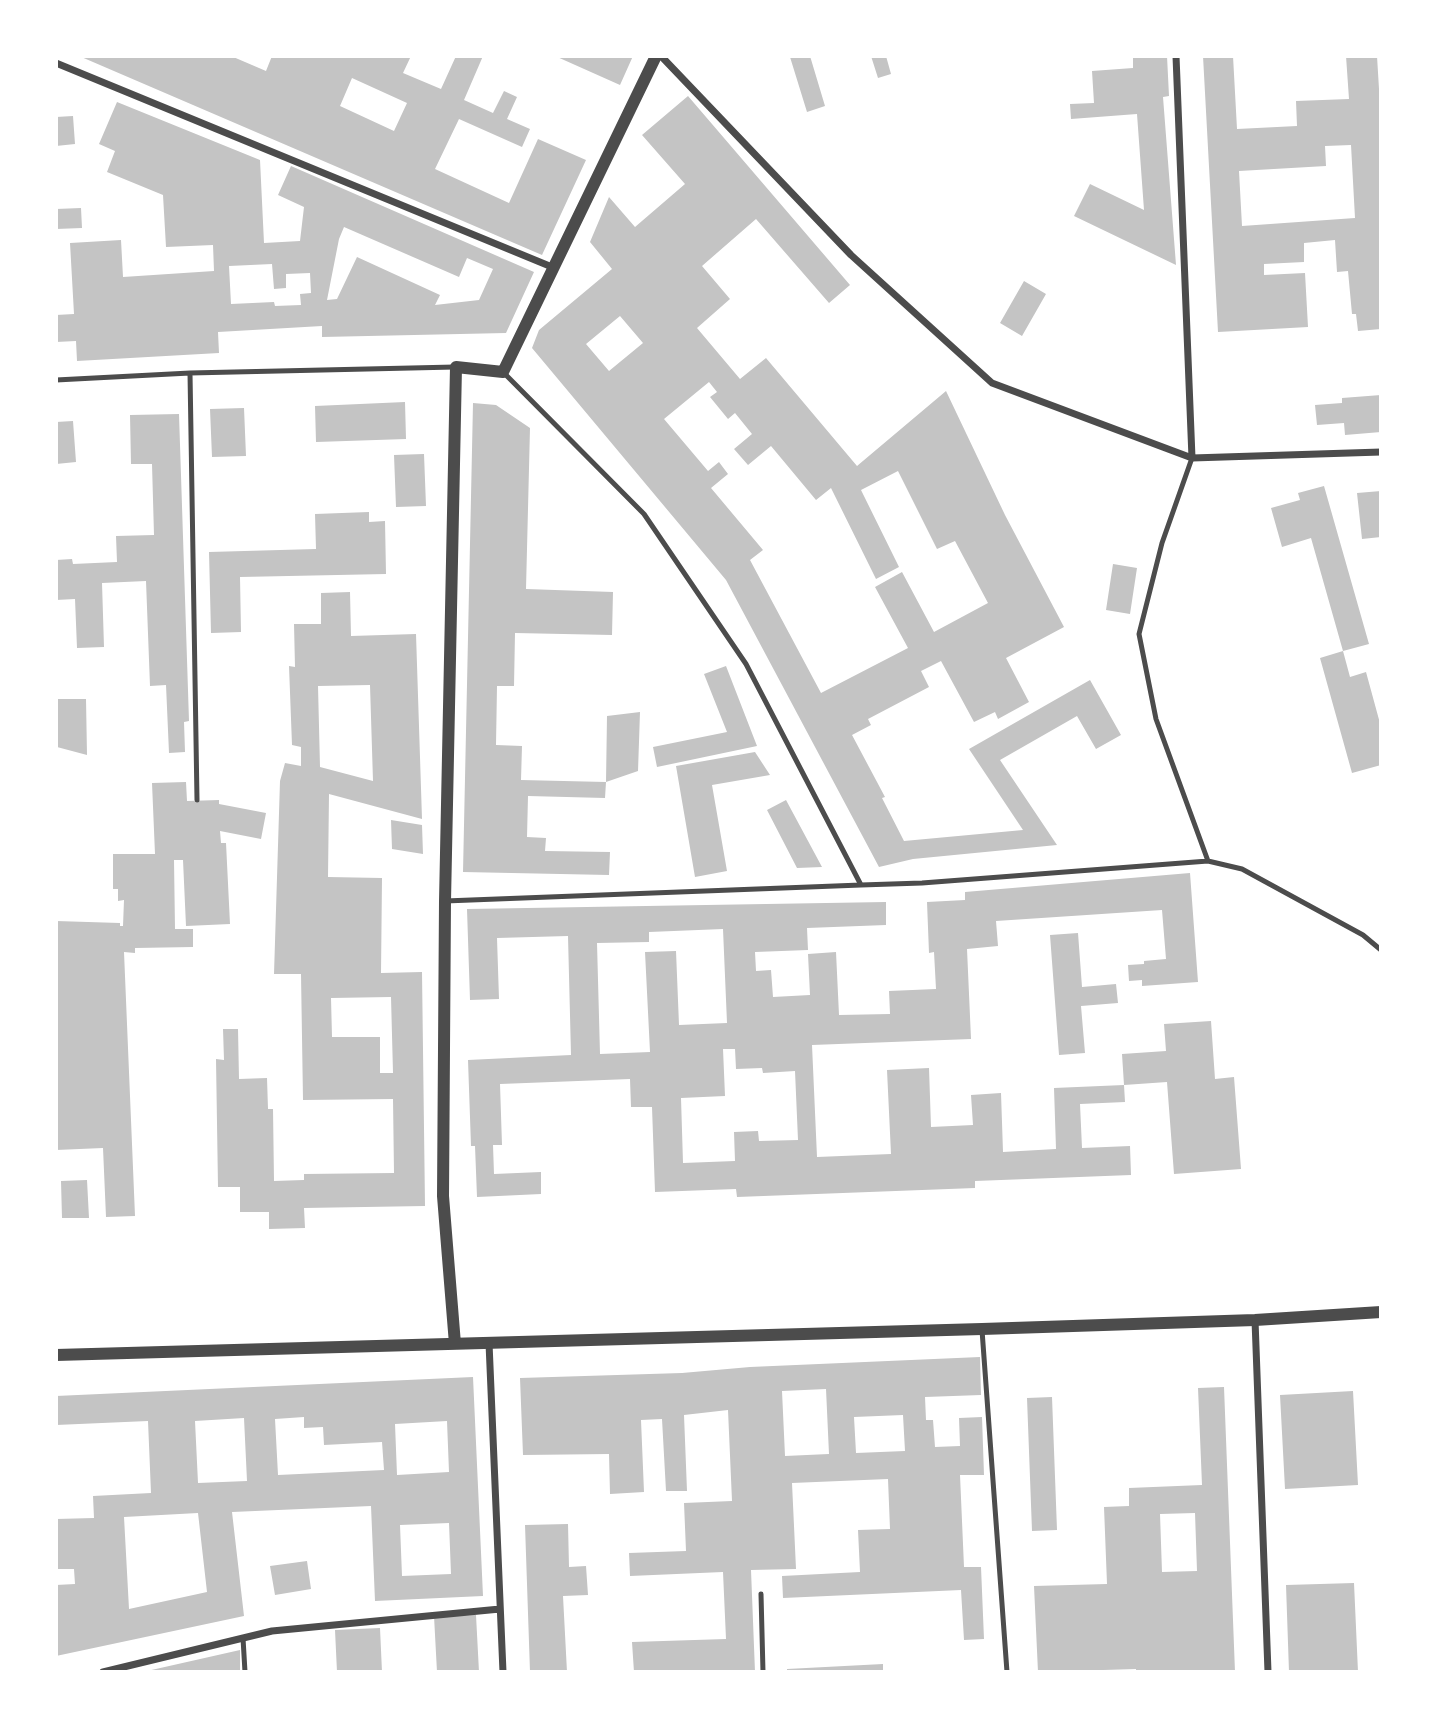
<!DOCTYPE html>
<html>
<head>
<meta charset="utf-8">
<style>
	body { margin:0 }
	#map { position:relative; width:1437px; height:1728px; overflow:hidden; background:#fff; font-family:"IBM Plex Sans",sans-serif }
	canvas { display:block }
	.frame { position:absolute; inset:0; border:58px solid #fff; pointer-events:none }
</style>
</head>
<body>
<div id="map">
<canvas width="1437" height="1728"></canvas>
<div class="frame"></div>
</div>
<script>
const context = document.querySelector('canvas').getContext('2d');
context.lineJoin = 'round';
function paint(path, color) { context.fillStyle = color; context.fill(path, 'evenodd'); }
const poly = rows => new Path2D(rows.map(r => 'M' + r).join(''));
function trace(path, color, width, dash) { context.strokeStyle = color; context.lineWidth = width; context.lineCap = dash ? 'butt' : 'round'; context.setLineDash(dash || []); context.stroke(path); }
paint(poly([
	[79,56,231,56,266,71,272,56,411,56,403,73,441,89,456,56,483,56,464,100,493,113,504,91,517,97,507,119,530,129,522,147,459,119,435,169,509,203,538,139,586,160,542,255],
	[352,78,407,103,394,131,340,106],
	[555,56,633,56,620,85],
	[795,56,810,56,825,106,807,112,790,57],
	[871,56,886,56,891,74,878,78],
	[1133,56,1167,56,1169,96,1163,97,1176,265,1074,216,1090,184,1144,210,1137,114,1071,119,1070,104,1094,103,1092,71,1133,68],
	[1203,56,1233,56,1237,129,1297,126,1296,101,1349,99,1346,56,1377,56,1381,122,1381,329,1358,331,1356,314,1352,314,1348,271,1337,272,1335,240,1304,243,1304,262,1264,264,1264,275,1305,273,1308,327,1218,332],
	[1351,145,1355,218,1242,226,1239,171,1326,166,1325,146],
	[688,96,850,285,829,303,756,219,702,266,730,299,697,328,740,379,766,358,857,466,946,391,1005,515,1064,627,1006,658,1029,702,998,719,995,712,974,722,941,661,921,671,929,687,868,719,871,725,852,735,885,797,882,798,904,841,1023,830,969,749,1090,680,1121,735,1096,749,1077,716,1000,760,1057,845,913,859,879,867,726,580,532,348,539,330,612,269,590,242,609,197,635,227,685,184,642,135],
	[620,316,643,343,609,371,586,344],
	[709,382,717,392,710,397,728,419,735,413,752,434,734,449,748,465,771,446,816,500,831,488,876,579,899,567,861,490,898,471,937,549,955,541,988,603,934,632,902,572,875,587,908,648,821,693,750,560,763,550,711,488,728,474,719,462,708,471,664,419],
	[117,102,260,160,264,243,300,241,304,207,278,195,291,166,534,272,506,333,322,337,322,326,218,332,219,353,77,361,76,341,56,342,56,315,74,314,70,243,121,240,123,277,214,271,213,245,166,247,163,195,107,172,115,151,99,144],
	[344,227,459,277,467,258,493,269,479,300,435,305,440,295,357,257,337,299,327,300,339,239],
	[272,264,274,289,286,288,286,274,310,273,311,293,300,294,301,305,275,306,274,302,231,304,229,266],
	[73,116,75,144,56,146,56,117],
	[81,208,82,228,56,229,56,209],
	[1024,281,1046,294,1022,336,1000,323],
	[1381,395,1381,432,1345,435,1344,423,1317,425,1315,405,1342,403,1342,398],
	[405,402,406,439,316,442,315,406],
	[473,403,496,405,530,428,526,589,613,592,612,635,515,633,514,686,497,686,496,745,522,746,521,780,606,782,605,798,528,796,527,837,546,838,545,851,610,852,609,875,463,872],
	[244,408,246,456,212,457,210,409],
	[179,414,189,721,184,722,185,752,169,753,166,685,150,686,146,581,102,583,104,647,77,648,75,599,56,600,56,560,72,559,73,564,117,562,116,536,154,535,152,464,131,464,130,415],
	[73,421,76,462,56,464,56,422],
	[424,454,426,506,396,507,394,455],
	[1324,486,1369,644,1343,651,1350,677,1366,672,1381,727,1381,765,1352,773,1320,658,1343,651,1311,538,1282,547,1271,508,1300,500,1298,493],
	[1381,491,1381,537,1362,539,1357,493],
	[369,512,369,522,385,521,386,574,240,577,241,632,211,633,209,552,316,549,315,514],
	[1113,564,1137,568,1130,614,1106,610],
	[350,592,351,636,416,634,422,819,329,794,328,877,382,878,381,973,422,972,425,1206,304,1208,305,1228,269,1229,269,1212,240,1212,240,1187,218,1187,216,1059,224,1060,223,1029,238,1029,239,1079,267,1078,268,1109,273,1109,274,1181,304,1180,304,1174,394,1173,393,1099,303,1100,301,974,274,974,280,781,285,763,301,766,301,747,292,745,289,666,295,667,294,624,321,624,321,593],
	[370,685,373,781,320,767,318,686],
	[391,997,393,1073,380,1073,380,1037,332,1037,331,998],
	[726,666,757,746,657,767,653,747,727,732,704,674],
	[56,699,86,699,87,755,57,747],
	[640,712,638,771,606,782,607,716],
	[755,752,770,775,712,785,727,871,695,877,676,766],
	[186,782,187,801,219,800,219,804,266,813,261,839,220,831,221,843,226,843,230,924,186,926,183,860,174,860,175,929,193,929,193,947,135,948,135,953,124,952,135,1216,106,1217,103,1148,56,1150,56,921,120,923,120,926,123,926,124,900,118,901,118,889,113,889,113,854,155,854,152,783],
	[786,800,822,867,797,868,767,810],
	[391,820,422,825,423,854,392,849],
	[1190,873,1198,982,1142,986,1142,980,1129,981,1128,965,1144,964,1144,961,1166,959,1162,910,996,921,998,946,967,949,971,1039,812,1045,817,1157,891,1154,887,1070,929,1068,931,1127,973,1125,971,1095,1001,1093,1003,1152,1056,1149,1054,1088,1124,1085,1125,1102,1080,1104,1082,1148,1130,1146,1131,1175,975,1181,975,1188,737,1197,736,1189,655,1192,652,1107,631,1107,630,1079,500,1084,502,1145,493,1145,494,1174,541,1172,541,1194,477,1197,475,1146,471,1146,468,1060,571,1055,568,936,497,938,499,999,470,1000,467,909,886,902,886,925,807,928,808,950,755,952,756,971,771,970,773,997,810,995,808,954,836,952,839,1015,890,1014,889,991,936,989,934,952,929,953,927,902,965,900,965,892],
	[723,929,727,1023,679,1025,676,951,645,952,650,1052,600,1054,597,943,649,942,649,932],
	[723,1049,735,1049,736,1069,762,1068,763,1073,795,1071,798,1140,759,1141,758,1131,734,1132,735,1161,683,1163,681,1098,725,1096],
	[1078,933,1082,987,1116,984,1118,1003,1081,1006,1085,1053,1059,1055,1050,935],
	[1211,1021,1215,1079,1234,1077,1241,1169,1174,1174,1167,1082,1124,1085,1122,1054,1166,1051,1164,1024],
	[87,1180,89,1218,62,1218,61,1181],
	[980,1357,981,1395,925,1397,926,1420,933,1420,935,1447,960,1446,959,1418,982,1417,984,1475,960,1475,964,1567,981,1567,984,1639,964,1640,961,1590,783,1598,782,1576,860,1572,858,1530,890,1529,888,1479,792,1483,796,1569,751,1570,755,1672,634,1672,632,1642,726,1639,723,1572,630,1576,629,1553,686,1551,684,1503,732,1501,728,1410,684,1415,687,1491,666,1491,662,1419,641,1420,644,1492,610,1494,609,1454,523,1455,520,1378,682,1373,750,1367],
	[826,1389,829,1454,785,1456,782,1391],
	[903,1415,905,1451,856,1453,854,1417],
	[473,1377,483,1596,375,1601,371,1506,232,1512,244,1616,56,1656,56,1585,75,1584,74,1569,56,1569,56,1519,94,1518,93,1496,151,1493,148,1421,56,1425,56,1396],
	[304,1417,304,1428,323,1427,324,1445,382,1442,384,1470,278,1475,275,1419],
	[244,1418,247,1481,198,1483,195,1421],
	[447,1421,449,1472,397,1475,395,1424],
	[198,1513,207,1592,129,1609,124,1517],
	[449,1523,451,1574,402,1576,400,1525],
	[1224,1387,1235,1672,1136,1672,1136,1669,1038,1672,1034,1586,1107,1584,1104,1507,1129,1506,1129,1488,1202,1485,1198,1388],
	[1195,1513,1197,1571,1162,1572,1160,1514],
	[1353,1391,1358,1485,1285,1489,1280,1395],
	[1052,1397,1057,1530,1032,1531,1027,1398],
	[568,1524,569,1567,586,1566,588,1595,563,1596,567,1672,530,1672,525,1525],
	[307,1561,311,1589,275,1595,270,1566],
	[1354,1583,1358,1672,1289,1672,1286,1585],
	[476,1615,479,1672,437,1672,434,1616],
	[380,1628,382,1672,337,1672,335,1630],
	[240,1650,240,1672,147,1672,147,1671],
	[883,1664,883,1672,787,1672,787,1669]
]), '#c4c4c4');
trace(poly([
	[503,372,644,514,746,664,861,885,922,883,1208,861,1242,869,1363,935,1381,950],
	[190,373,197,800],
	[56,380,190,373,455,367],
	[1192,458,1162,543,1139,634,1156,719,1208,861],
	[445,901,861,885],
	[982,1330,1007,1672],
	[761,1594,763,1672],
	[243,1638,245,1672]
]), '#4c4c4c', 5);
trace(poly([
	[661,56,851,255,992,383,1192,458,1381,452],
	[1176,56,1192,458],
	[56,63,552,267],
	[1255,1320,1268,1672],
	[489,1343,503,1672],
	[103,1672,272,1631,500,1609]
]), '#4c4c4c', 7);
trace(poly([
	[455,1344,443,1196,445,901,456,367,503,372,656,56],
	[56,1355,982,1329,1255,1320,1381,1312]
]), '#4c4c4c', 12);
</script>
</body>
</html>
